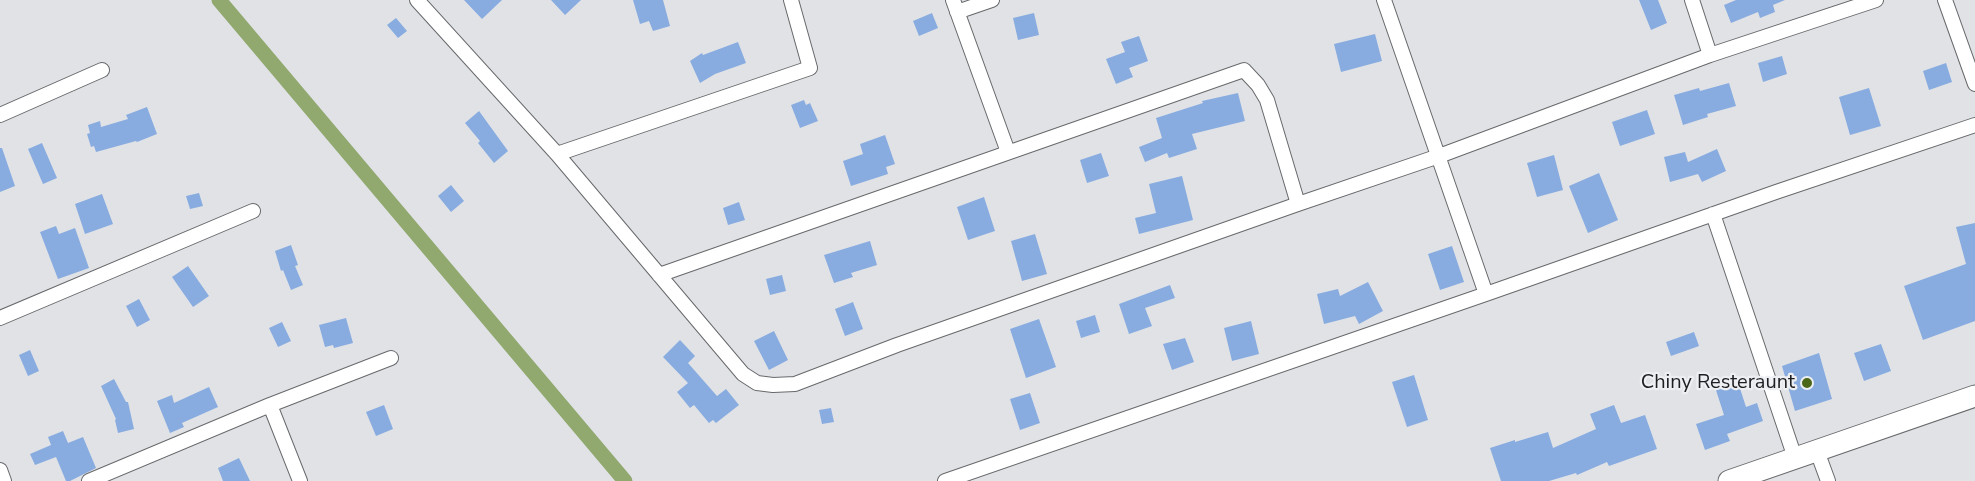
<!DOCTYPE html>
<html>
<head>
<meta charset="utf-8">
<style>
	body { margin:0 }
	canvas { display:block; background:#e0e2e6 }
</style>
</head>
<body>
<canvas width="1975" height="481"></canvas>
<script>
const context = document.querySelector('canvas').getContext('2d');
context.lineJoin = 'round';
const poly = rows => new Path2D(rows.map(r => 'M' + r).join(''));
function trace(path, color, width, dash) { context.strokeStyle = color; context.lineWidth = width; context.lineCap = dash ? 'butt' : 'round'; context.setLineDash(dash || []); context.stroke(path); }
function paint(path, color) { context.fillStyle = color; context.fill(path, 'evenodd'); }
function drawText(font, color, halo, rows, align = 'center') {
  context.font = font + ' "Nunito Sans",sans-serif'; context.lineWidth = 4.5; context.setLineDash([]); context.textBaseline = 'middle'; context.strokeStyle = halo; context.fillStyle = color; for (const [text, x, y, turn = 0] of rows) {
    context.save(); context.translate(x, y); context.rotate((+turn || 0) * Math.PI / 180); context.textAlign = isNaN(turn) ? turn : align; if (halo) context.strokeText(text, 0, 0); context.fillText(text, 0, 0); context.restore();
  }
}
trace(poly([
	[219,0,625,481]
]), '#91a96f', 15);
paint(poly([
	[464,0,502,0,482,19],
	[551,0,581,0,565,15],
	[633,0,663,0,670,26,653,31,649,21,640,24],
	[1639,0,1658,0,1667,23,1651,30],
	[1736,0,1785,0,1773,5,1775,12,1760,18,1758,12,1731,23,1724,5],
	[932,13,938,28,919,36,913,21],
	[1034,13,1039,35,1018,40,1013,18],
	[396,18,407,31,398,38,387,25],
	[1375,34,1382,61,1341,72,1334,44],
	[1139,36,1148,61,1129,68,1133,77,1116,84,1106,59,1125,52,1121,42],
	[738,42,746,63,715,74,700,83,690,61,702,53,703,55],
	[1782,56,1787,74,1763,82,1758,63],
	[1946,63,1952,82,1929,90,1923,71],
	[1729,83,1736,106,1707,114,1708,117,1683,125,1674,95,1699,88,1700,91],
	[1869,88,1881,126,1850,135,1839,97],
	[1238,93,1245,121,1192,134,1197,149,1169,158,1167,153,1145,162,1139,147,1162,138,1156,118,1203,103,1202,101],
	[804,100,806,105,810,103,818,121,800,128,791,105],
	[147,107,157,134,137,142,136,141,96,152,94,146,91,147,87,134,90,133,88,125,100,121,101,127,128,119,126,115],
	[1647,110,1655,134,1620,146,1612,122],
	[479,111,508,151,494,163,478,143,480,141,465,123],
	[885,135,895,164,886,167,888,174,851,186,843,161,863,154,860,144],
	[42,143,57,178,43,184,28,149],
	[0,148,2,148,15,186,0,192],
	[1717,149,1726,171,1702,182,1698,174,1670,182,1664,157,1685,152,1688,162],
	[1101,153,1109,176,1087,183,1080,160],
	[1554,155,1563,190,1537,197,1527,163],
	[1599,173,1618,220,1588,233,1569,186],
	[1182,176,1193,220,1139,234,1135,218,1156,213,1149,184],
	[451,185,464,201,451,212,438,196],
	[199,193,203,206,190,209,186,196],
	[102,194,113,224,85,234,75,204],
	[984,197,995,231,968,240,957,207],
	[739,202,745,220,728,225,723,208],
	[1975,223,1975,321,1923,340,1904,286,1966,264,1956,227],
	[56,226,59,234,75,228,89,268,58,279,40,232],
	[1035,234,1047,274,1022,281,1011,241],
	[870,241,877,265,851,273,853,277,834,283,824,255],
	[291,245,298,265,295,266,303,285,291,290,283,270,281,271,275,251],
	[1452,246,1464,282,1440,290,1428,254],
	[188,266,209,296,193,307,172,277],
	[782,275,786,291,770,295,766,279],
	[1368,282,1383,311,1359,324,1355,316,1324,324,1317,294,1338,289,1340,296],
	[1170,285,1175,298,1145,308,1152,326,1129,334,1119,304],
	[139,299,150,320,137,327,126,306],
	[853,302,863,329,845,336,835,309],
	[1095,315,1100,332,1081,338,1076,321],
	[346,318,353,343,334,348,333,345,325,347,319,325],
	[1039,319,1056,367,1026,378,1010,329],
	[1251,321,1259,354,1232,361,1224,328],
	[282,322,291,341,278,347,269,328],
	[774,331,788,360,769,370,754,341],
	[1694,332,1699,346,1671,356,1666,342],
	[1185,338,1194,362,1172,370,1163,344],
	[680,340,695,356,688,363,717,396,726,389,739,405,716,423,713,420,709,423,694,405,690,408,677,392,688,383,663,357],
	[1881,344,1891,371,1864,381,1854,353],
	[30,350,39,371,28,376,19,355],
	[1819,353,1832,399,1795,411,1782,366],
	[1414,375,1428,420,1407,427,1392,382],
	[1736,376,1746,407,1757,403,1763,421,1727,434,1730,441,1705,450,1696,424,1724,415,1714,384],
	[114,379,126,402,128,402,134,429,118,433,115,420,116,419,101,386],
	[209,387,218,407,182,423,184,427,170,433,157,401,172,395,174,403],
	[1030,393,1040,423,1020,430,1010,399],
	[384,405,393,429,376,436,366,412],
	[1614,405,1621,423,1645,415,1657,449,1609,466,1607,462,1577,475,1576,473,1549,481,1501,481,1490,448,1515,440,1515,442,1548,432,1553,448,1596,429,1590,414],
	[831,408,834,422,822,424,819,410],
	[63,431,68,443,83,437,96,468,70,481,66,481,56,457,35,465,30,454,51,445,48,437],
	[239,458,250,481,223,481,218,468]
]), '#88ace0');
const minor = poly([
	[417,0,557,154,743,374,757,383,773,385,795,384,897,345,1298,204,1439,156,1710,55,1876,0],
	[953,0,1008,152],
	[1384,0,1486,294,1776,192,1975,125],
	[1692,0,1710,55],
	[1945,0,1975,84],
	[957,12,992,0],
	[0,115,102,70],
	[557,154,810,68,791,0],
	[1713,214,1795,458],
	[659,275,1244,70,1258,85,1267,100,1298,204],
	[0,318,253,211],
	[270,405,300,481],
	[1817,451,1828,481],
	[0,470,4,481],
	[89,481,270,405,391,358],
	[945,481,1486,294]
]);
const primary = poly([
	[1729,481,1975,396]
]);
trace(minor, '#67696b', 16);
trace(primary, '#67696b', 23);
trace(minor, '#fff', 14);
trace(primary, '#fff', 21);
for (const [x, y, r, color] of [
	[1807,383,6,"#4c6718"]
]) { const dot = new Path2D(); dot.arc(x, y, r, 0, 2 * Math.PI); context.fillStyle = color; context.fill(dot); trace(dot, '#edeff3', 2); }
drawText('20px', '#1d1e1f', '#edeff3', [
	["Chiny Resteraunt",1795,383]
], 'right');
</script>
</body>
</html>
